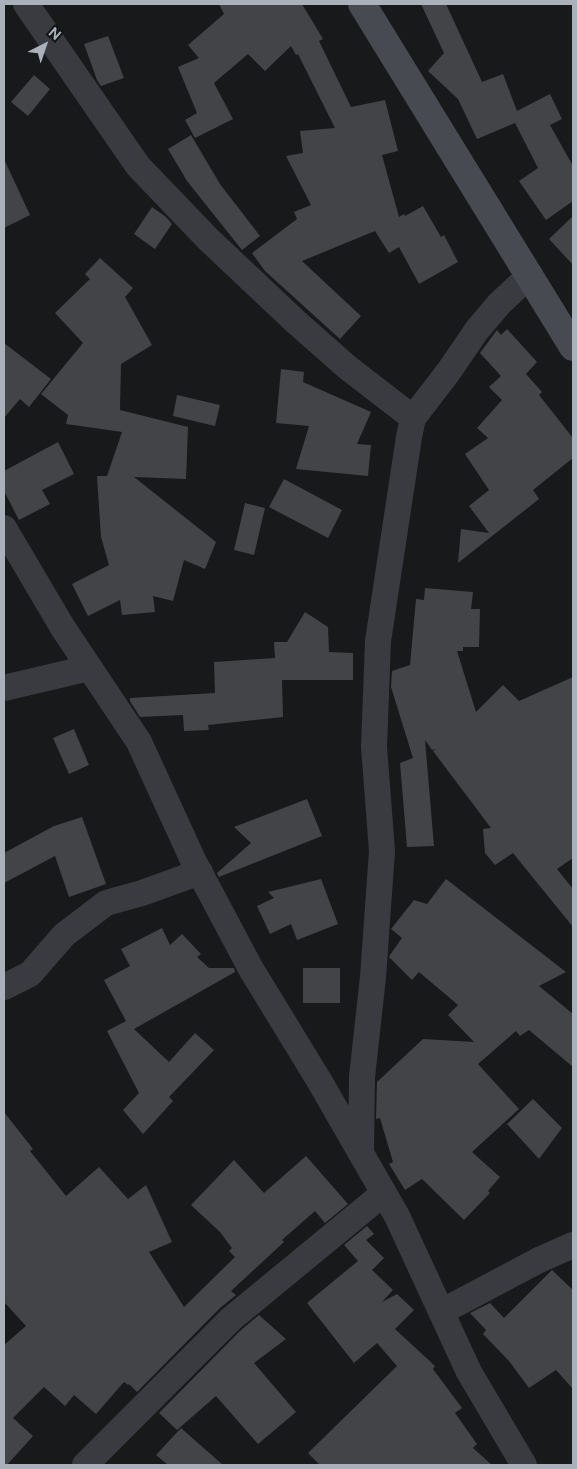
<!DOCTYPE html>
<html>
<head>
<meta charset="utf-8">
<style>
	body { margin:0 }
	#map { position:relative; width:577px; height:1469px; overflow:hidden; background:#18191b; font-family:"Public Sans",sans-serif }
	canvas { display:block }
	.frame { position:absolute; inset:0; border:5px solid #aab1bb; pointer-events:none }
	.north { position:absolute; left:20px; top:20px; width:50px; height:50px; -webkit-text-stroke:4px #131416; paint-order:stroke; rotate:41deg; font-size:14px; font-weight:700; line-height:20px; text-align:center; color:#aab1bb }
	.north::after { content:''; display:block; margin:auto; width:18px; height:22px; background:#aab1bb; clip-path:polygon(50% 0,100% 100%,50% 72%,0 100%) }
</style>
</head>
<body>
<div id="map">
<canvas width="577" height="1469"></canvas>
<div class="frame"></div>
<div class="north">N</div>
</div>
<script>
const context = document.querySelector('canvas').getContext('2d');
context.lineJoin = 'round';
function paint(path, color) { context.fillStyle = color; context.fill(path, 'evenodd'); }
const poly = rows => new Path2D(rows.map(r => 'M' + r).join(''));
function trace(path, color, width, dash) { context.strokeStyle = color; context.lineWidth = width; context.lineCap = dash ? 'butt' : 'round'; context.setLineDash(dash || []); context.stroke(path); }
paint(poly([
	[219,4,302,4,323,39,319,41,351,107,385,100,398,151,382,155,399,217,404,214,405,216,423,206,441,237,444,235,458,262,419,284,399,247,389,253,375,231,302,261,361,316,340,339,265,271,252,253,297,219,294,212,311,205,286,156,303,153,300,131,335,128,298,54,296,55,291,46,265,71,248,54,214,83,233,119,195,138,185,120,197,113,178,67,199,58,188,45,224,14],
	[421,4,446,4,482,82,503,74,517,111,550,94,562,119,550,125,573,166,573,201,546,220,519,181,538,168,515,123,477,139,458,99,428,71,444,53],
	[108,36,124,78,101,86,97,80,84,44],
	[34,75,50,89,28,116,11,102],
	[191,135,220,184,260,236,242,250,187,181,168,149],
	[4,159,30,215,4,228],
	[152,207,166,217,172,224,155,249,134,234],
	[573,216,573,265,549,239],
	[100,258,133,288,125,297,152,345,121,364,120,410,188,427,186,479,134,477,216,542,205,569,184,560,173,601,153,596,155,612,122,615,120,600,88,616,72,584,109,565,101,537,97,476,107,476,122,432,66,424,68,415,41,394,83,343,55,313,90,279,85,274],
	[507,329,537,362,526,374,542,392,539,395,573,438,573,458,533,490,539,499,458,563,461,529,489,533,469,506,489,490,465,454,488,438,477,428,502,400,489,387,501,376,480,353,497,330,501,335],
	[4,343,51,379,29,407,20,399,4,418],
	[281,369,304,372,303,382,371,412,357,444,371,445,368,476,296,469,309,426,276,423],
	[177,395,220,405,215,426,173,416],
	[58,442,74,474,42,490,50,504,19,520,4,491,4,471],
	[284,479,342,510,328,538,269,507],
	[245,503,265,508,254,555,234,550],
	[425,588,473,592,471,609,480,609,479,647,463,647,463,651,457,651,476,712,503,685,519,701,573,677,573,858,557,869,573,889,573,927,513,853,495,865,485,853,483,829,491,828,433,751,436,749,432,750,425,740,434,846,407,847,400,763,413,758,391,687,392,671,410,665,416,599,424,600],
	[305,612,328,627,329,652,353,653,353,680,282,680,283,717,208,725,209,730,184,731,183,715,140,717,130,701,130,698,215,693,214,662,275,658,274,642,287,642],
	[74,729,89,765,69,774,53,738],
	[307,799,322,836,219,877,217,873,251,843,234,827],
	[82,817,106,884,69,897,55,856,4,883,4,853,54,826],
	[321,879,338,924,297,940,291,924,270,934,257,906,274,898,268,892],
	[446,879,566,972,539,986,573,1014,573,1067,529,1030,520,1036,516,1031,478,1064,519,1109,472,1152,500,1177,488,1191,490,1193,464,1220,422,1179,405,1190,389,1164,393,1162,380,1118,376,1119,377,1082,423,1039,474,1042,448,1015,458,1005,419,972,412,980,389,957,390,955,402,938,391,929,414,900,427,904],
	[162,928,170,945,182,934,201,954,197,957,209,968,234,968,235,972,134,1029,169,1062,195,1033,214,1050,169,1097,173,1101,143,1134,123,1110,139,1093,107,1031,126,1021,104,980,130,966,121,949],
	[303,968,340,968,340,1003,303,1003],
	[533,1099,562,1128,539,1159,507,1124],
	[4,1112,33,1149,30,1151,66,1196,99,1167,128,1199,146,1185,172,1242,149,1252,184,1307,235,1257,229,1251,232,1248,220,1232,191,1205,234,1160,264,1193,306,1156,348,1204,325,1223,315,1211,282,1240,284,1242,231,1291,236,1295,220,1308,137,1392,129,1384,128,1385,124,1382,96,1414,74,1395,65,1406,44,1387,13,1418,33,1436,7,1465,4,1465,4,1345,26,1326,4,1302],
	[367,1226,374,1234,366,1240,384,1258,372,1270,393,1290,382,1302,397,1294,414,1310,395,1329,435,1366,433,1369,462,1408,455,1413,477,1444,473,1448,492,1465,320,1465,308,1453,397,1366,377,1343,354,1363,307,1303,358,1261,344,1245],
	[552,1270,573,1290,573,1389,556,1370,529,1388,509,1361,483,1334,486,1330,470,1313,490,1303,504,1318],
	[259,1315,286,1339,254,1363,296,1412,258,1444,216,1396,177,1430,159,1413,241,1330],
	[181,1428,223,1465,168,1465,156,1455]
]), '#424448');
trace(poly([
	[26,4,138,166,208,239,296,322,347,367,413,418],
	[4,528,63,628,139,742,193,860,251,969,320,1082,397,1216,469,1372,524,1465],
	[4,688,89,668],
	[4,987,30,974,64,935,106,903,142,893,200,872],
	[361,1151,362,1077,373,977,382,851,374,747,378,641,409,437,413,418,449,371,477,330,499,304,530,275],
	[441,1312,539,1260,573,1245],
	[85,1465,231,1319,384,1193]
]), '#393b40', 26);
trace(poly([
	[362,4,573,347]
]), '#474a50', 28);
</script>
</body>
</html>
